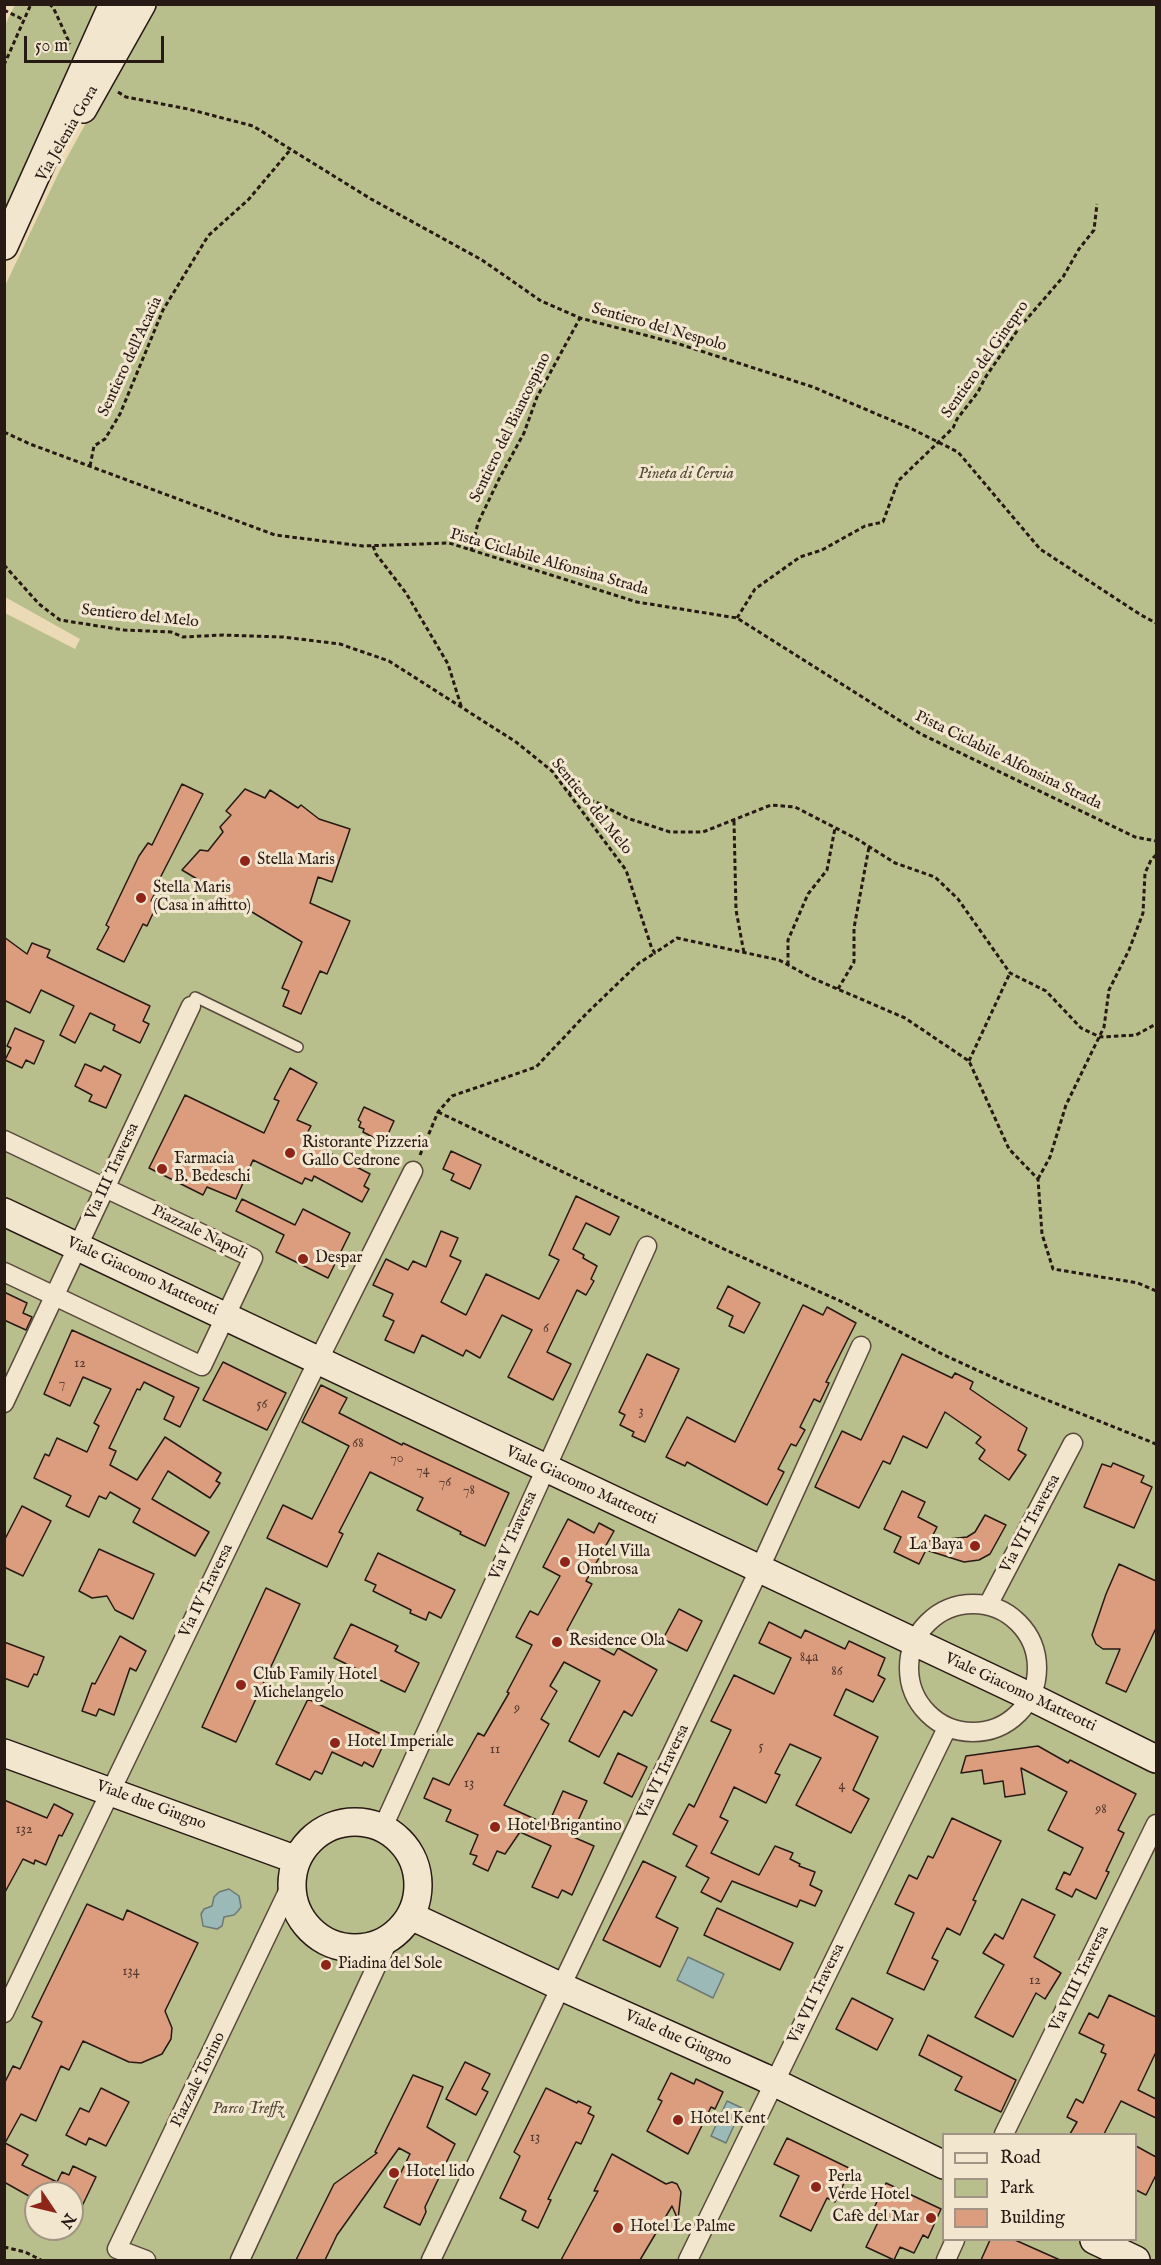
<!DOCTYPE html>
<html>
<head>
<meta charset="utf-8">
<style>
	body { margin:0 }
	#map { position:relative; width:1161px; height:2265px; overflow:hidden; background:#ecd9b5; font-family:"IM FELL English",serif }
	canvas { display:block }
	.frame { position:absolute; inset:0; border:6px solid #271914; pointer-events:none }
	.legend { position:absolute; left:942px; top:2133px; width:195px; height:108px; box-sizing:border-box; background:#f3e6cf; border:2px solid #a19484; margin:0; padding:8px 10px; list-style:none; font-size:18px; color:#271914 }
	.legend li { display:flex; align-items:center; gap:12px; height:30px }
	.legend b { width:30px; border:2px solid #a19484 }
	.north { position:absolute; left:24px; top:2181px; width:60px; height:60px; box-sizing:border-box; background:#f3e6cf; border:2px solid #a19484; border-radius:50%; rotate:125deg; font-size:16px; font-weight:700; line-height:24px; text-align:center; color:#271914 }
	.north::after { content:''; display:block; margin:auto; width:21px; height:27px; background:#8f2418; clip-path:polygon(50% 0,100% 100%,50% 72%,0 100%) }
	.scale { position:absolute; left:24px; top:36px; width:140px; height:27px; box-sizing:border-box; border:3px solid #271914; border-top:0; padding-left:8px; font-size:18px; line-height:21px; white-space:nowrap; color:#271914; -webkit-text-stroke:4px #f3e6cf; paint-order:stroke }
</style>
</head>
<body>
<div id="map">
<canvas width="1161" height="2265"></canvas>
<div class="frame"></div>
<ul class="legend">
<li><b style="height:8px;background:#f3e6cf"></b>Road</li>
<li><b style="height:16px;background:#b9bf8c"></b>Park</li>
<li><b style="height:16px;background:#dc9d7f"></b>Building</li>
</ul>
<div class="north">N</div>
<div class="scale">50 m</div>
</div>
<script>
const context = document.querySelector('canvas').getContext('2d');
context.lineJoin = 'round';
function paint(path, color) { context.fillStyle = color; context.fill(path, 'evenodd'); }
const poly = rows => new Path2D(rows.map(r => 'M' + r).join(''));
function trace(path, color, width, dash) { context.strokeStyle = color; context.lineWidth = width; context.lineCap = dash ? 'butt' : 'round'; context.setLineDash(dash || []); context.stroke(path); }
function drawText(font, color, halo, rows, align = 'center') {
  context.font = font + ' "IM FELL English",serif'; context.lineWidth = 6; context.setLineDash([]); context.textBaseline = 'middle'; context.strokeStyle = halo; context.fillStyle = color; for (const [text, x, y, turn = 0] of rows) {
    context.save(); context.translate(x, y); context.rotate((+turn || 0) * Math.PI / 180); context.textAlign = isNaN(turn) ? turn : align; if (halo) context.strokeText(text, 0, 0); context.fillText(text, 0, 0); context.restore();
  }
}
paint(poly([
	[15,5,105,5,5,222,4,27],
	[151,5,1156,5,1156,2260,5,2260,5,613,75,649,80,639,5,597,4,288,59,172],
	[944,2134,1136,2134,1136,2240,944,2240],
	[36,2193,72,2193,72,2229,36,2229]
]), '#b9bf8c');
const water = poly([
	[229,1889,239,1896,241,1907,238,1911,234,1915,224,1917,222,1926,217,1929,203,1926,201,1914,204,1909,212,1906,214,1897,219,1892,229,1889],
	[688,1957,724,1974,713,1998,677,1980,688,1957],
	[727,2101,742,2108,726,2143,711,2136,727,2101]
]);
paint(water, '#9bb9b6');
trace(water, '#6d7975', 1.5);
const building = poly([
	[182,784,203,794,156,886,158,887,151,901,157,905,147,926,143,924,124,962,97,949,109,927,106,925,139,856,148,843,152,845,182,784],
	[245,789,265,798,270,790,298,808,301,805,319,819,350,829,332,882,318,877,310,903,350,921,327,974,320,971,301,1014,283,1006,289,991,282,988,302,942,182,870,200,850,208,851,223,832,220,827,231,815,226,811,245,789],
	[4,937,27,954,32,943,50,950,47,957,150,1006,143,1021,149,1024,140,1043,113,1030,115,1025,90,1013,75,1043,60,1035,74,1006,41,990,30,1013,4,1000,4,937],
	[15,1028,44,1041,34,1064,26,1060,22,1068,5,1060,11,1048,7,1046,15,1028],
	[85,1064,101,1071,104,1066,121,1075,106,1108,89,1101,92,1095,75,1086,85,1064],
	[290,1068,317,1083,297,1120,311,1126,305,1137,328,1147,326,1151,370,1174,364,1186,369,1189,362,1202,314,1176,312,1181,305,1178,302,1184,253,1160,236,1199,207,1187,203,1195,149,1168,185,1095,264,1133,279,1101,274,1099,290,1068],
	[364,1107,394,1121,384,1143,363,1132,364,1129,359,1127,361,1122,358,1120,364,1107],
	[451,1151,481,1165,470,1189,451,1180,454,1174,443,1169,451,1151],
	[576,1196,619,1217,610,1235,586,1223,573,1249,584,1255,583,1258,597,1266,591,1279,594,1281,586,1295,577,1290,547,1352,571,1364,553,1400,508,1377,532,1330,502,1315,480,1358,466,1350,463,1356,422,1335,414,1353,385,1340,394,1321,383,1316,393,1294,373,1285,386,1259,408,1270,413,1261,426,1267,441,1231,458,1238,450,1256,461,1261,441,1302,466,1315,486,1274,539,1299,559,1260,549,1255,576,1196],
	[242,1199,295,1225,303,1209,350,1233,328,1278,276,1252,284,1235,236,1211,242,1199],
	[728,1286,760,1303,744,1333,729,1326,733,1316,717,1308,728,1286],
	[4,1292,27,1303,23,1313,32,1317,26,1330,4,1320,4,1292],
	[803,1305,823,1315,827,1307,856,1323,826,1382,829,1383,820,1402,814,1399,800,1427,805,1430,796,1446,791,1444,778,1469,784,1472,767,1505,687,1462,685,1466,666,1457,687,1417,735,1442,803,1305],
	[72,1330,199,1388,180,1427,164,1419,174,1397,144,1382,140,1390,137,1389,109,1448,116,1451,110,1465,137,1480,165,1437,221,1473,216,1481,220,1483,210,1498,168,1471,152,1499,209,1532,195,1556,133,1522,140,1509,110,1492,106,1499,99,1496,89,1517,66,1506,71,1496,34,1478,45,1454,49,1456,57,1438,87,1452,99,1426,94,1423,111,1389,83,1377,70,1406,44,1394,72,1330],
	[647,1354,679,1369,645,1442,632,1436,634,1432,620,1425,625,1415,619,1412,647,1354],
	[902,1354,952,1378,955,1373,973,1382,970,1389,1027,1428,1018,1450,1026,1455,1009,1480,979,1459,985,1450,976,1443,981,1437,945,1412,927,1448,903,1436,890,1464,883,1461,859,1508,815,1487,842,1431,861,1440,902,1354],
	[223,1362,286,1393,267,1430,203,1400,223,1362],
	[321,1385,347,1398,339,1413,402,1445,403,1443,509,1493,485,1546,460,1534,461,1532,417,1510,423,1498,370,1472,339,1532,343,1534,327,1567,267,1538,283,1505,312,1519,349,1446,302,1422,321,1385],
	[1113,1463,1144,1476,1141,1482,1152,1487,1134,1528,1084,1507,1102,1464,1111,1467,1113,1463],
	[902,1491,925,1502,918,1517,937,1527,930,1541,967,1537,975,1532,985,1515,1006,1525,990,1554,979,1560,964,1562,926,1550,919,1564,894,1552,901,1537,884,1529,902,1491],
	[22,1506,51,1521,23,1576,4,1567,4,1541,22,1506],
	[568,1519,594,1533,599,1523,614,1531,586,1581,592,1584,567,1630,614,1655,618,1648,657,1670,632,1716,624,1711,599,1757,569,1741,600,1681,564,1662,550,1686,557,1691,541,1719,549,1724,504,1805,548,1825,563,1791,587,1801,571,1836,594,1846,572,1895,562,1890,558,1898,532,1887,551,1846,520,1832,505,1854,497,1851,488,1871,473,1864,477,1856,470,1854,478,1835,446,1821,451,1810,424,1798,433,1778,449,1785,478,1733,484,1736,509,1693,507,1692,532,1645,516,1637,530,1611,538,1615,560,1576,543,1567,568,1519],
	[99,1549,154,1574,133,1619,115,1610,107,1596,92,1598,79,1591,99,1549],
	[378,1553,455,1590,441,1618,429,1612,426,1620,410,1613,411,1610,373,1591,376,1585,365,1580,378,1553],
	[1119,1564,1156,1581,1156,1628,1126,1692,1106,1683,1120,1649,1103,1649,1096,1644,1092,1635,1106,1594,1119,1564],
	[266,1588,300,1604,236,1742,202,1727,266,1588],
	[679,1609,702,1621,687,1651,663,1639,679,1609],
	[769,1622,801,1638,805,1630,845,1649,849,1641,885,1658,878,1675,885,1679,873,1702,846,1689,834,1715,878,1737,853,1790,869,1799,851,1833,796,1805,821,1758,790,1744,775,1773,780,1775,766,1803,734,1787,720,1817,728,1821,711,1853,759,1875,775,1846,793,1853,790,1859,800,1864,799,1866,815,1872,810,1885,822,1891,815,1906,800,1900,797,1907,732,1881,721,1902,701,1892,709,1878,686,1866,697,1846,673,1834,689,1804,694,1807,731,1730,711,1721,734,1675,774,1694,791,1658,759,1643,769,1622],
	[351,1624,398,1646,395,1651,419,1663,405,1692,334,1658,351,1624],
	[120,1636,146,1651,136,1671,130,1668,114,1715,99,1709,96,1716,82,1711,92,1683,95,1684,120,1636],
	[4,1642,44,1657,37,1675,34,1674,28,1687,4,1678,4,1642],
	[308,1699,387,1737,373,1767,364,1762,362,1766,332,1752,322,1774,315,1771,310,1780,276,1764,308,1699],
	[1038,1746,1068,1763,1070,1760,1136,1794,1118,1830,1124,1833,1106,1871,1109,1872,1096,1899,1076,1889,1072,1897,1056,1889,1064,1872,1070,1875,1083,1848,1048,1830,1067,1792,1021,1768,1025,1794,1005,1797,1003,1781,984,1784,982,1770,961,1773,966,1756,1038,1746],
	[618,1753,647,1767,632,1797,604,1783,618,1753],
	[4,1800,47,1818,54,1804,73,1814,62,1836,59,1835,46,1865,35,1860,34,1864,23,1859,4,1894,4,1800],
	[952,1818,1001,1841,973,1900,976,1901,960,1935,947,1928,932,1958,938,1961,924,1990,887,1973,914,1913,895,1904,909,1875,917,1879,928,1856,933,1858,952,1818],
	[643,1861,676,1877,656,1917,678,1928,660,1967,603,1940,643,1861],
	[1022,1899,1055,1915,1034,1957,1061,1973,1045,1999,1036,1993,1013,2037,975,2017,1004,1965,983,1953,995,1934,1003,1939,1022,1899],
	[87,1904,123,1920,127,1910,198,1943,165,2011,172,2028,171,2039,162,2054,141,2063,129,2062,83,2041,69,2070,61,2066,36,2121,21,2114,5,2143,28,2155,22,2165,57,2182,62,2172,69,2175,73,2166,96,2177,72,2227,72,2193,36,2193,36,2200,4,2182,4,2084,13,2066,20,2069,42,2022,32,2017,87,1904],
	[717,1908,793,1943,780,1970,704,1935,717,1908],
	[1109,1995,1156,2017,1156,2052,1138,2090,1156,2099,1156,2118,1121,2101,1104,2134,1070,2134,1077,2122,1067,2117,1076,2099,1083,2103,1106,2054,1101,2052,1104,2045,1079,2033,1089,2013,1098,2018,1109,1995],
	[852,1998,893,2019,877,2050,836,2029,852,1998],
	[928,2035,1016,2080,1001,2112,955,2090,962,2077,919,2055,928,2035],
	[465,2062,490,2074,482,2089,488,2092,476,2115,446,2099,465,2062],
	[671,2073,694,2084,696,2079,723,2092,715,2109,711,2107,688,2154,647,2131,662,2101,658,2099,671,2073],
	[413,2075,443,2087,427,2127,455,2144,425,2207,426,2212,420,2225,384,2207,410,2154,399,2148,337,2235,325,2260,296,2260,334,2184,377,2153,375,2152,413,2075],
	[101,2088,129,2102,106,2146,89,2138,86,2145,66,2135,80,2108,89,2112,101,2088],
	[546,2088,577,2103,578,2101,591,2107,588,2113,594,2116,581,2144,576,2142,548,2199,551,2200,538,2228,522,2220,526,2211,500,2198,520,2156,514,2152,546,2088],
	[787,2138,851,2169,835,2202,827,2198,811,2231,780,2216,799,2176,774,2164,787,2138],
	[1136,2146,1156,2157,1156,2175,1146,2195,1136,2190,1136,2146],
	[612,2154,666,2184,672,2182,677,2184,681,2192,678,2220,672,2206,640,2260,561,2260,598,2191,594,2191,612,2154],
	[886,2183,941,2209,928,2238,923,2235,914,2253,900,2247,894,2260,866,2247,881,2216,872,2212,886,2183],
	[990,2240,1015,2240,1060,2260,981,2260,990,2240]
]);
paint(building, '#dc9d7f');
trace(building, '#271914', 1.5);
const lane = poly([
	[191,1006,195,997,298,1047]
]);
const street = poly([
	[4,1140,253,1258,202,1366,4,1272],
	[4,1403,191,1006],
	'909 1668a64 64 0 1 1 128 0a64 64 0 1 1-128 0Z',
	[988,1605,1073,1443],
	[383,1827,647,1246],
	[4,2013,309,1379,413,1171],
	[1004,2134,1156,1824],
	[146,2260,117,2249,292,1883],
	[240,2260,389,1939],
	[431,2260,759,1570,861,1346],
	[688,2260,947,1728],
	[946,2260,955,2240]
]);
const secondary = poly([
	[83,109,142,4],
	[4,246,113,4],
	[4,1212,1031,1697,1156,1759],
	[4,1753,297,1860],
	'292 1885a63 63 0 1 1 126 0a63 63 0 1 1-126 0Z',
	[411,1916,562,1987,763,2077,944,2165],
	[1094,2240,1136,2260]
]);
trace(lane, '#58493c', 12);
trace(street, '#58493c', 21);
trace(secondary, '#271914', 30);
trace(poly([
	[49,4,53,7,70,44],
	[4,10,24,20],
	[4,65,31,4],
	[118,92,126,97,188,109,253,126,371,199,482,260,541,301,580,318,679,344,813,387,912,429,958,452,1040,549,1141,615,1156,623],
	[4,432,30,444,275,535,363,546,449,543,637,602,737,618,921,734,1135,837,1156,841],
	[90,466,94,446,105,439,120,414,163,310,208,236,249,199,291,149],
	[373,546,376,554,406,593,448,664,462,709],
	[471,551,478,523,499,479,524,433,537,397,580,318],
	[4,565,39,604,60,620,124,630,171,632,183,637,223,635,283,637,340,644,389,661,516,742,552,771,626,870,652,949,655,953,677,938,779,960,812,978,905,1018,969,1061,1009,1149,1038,1179,1042,1234,1053,1269,1138,1283,1156,1291],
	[737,618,755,589,800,557,822,550,865,526,883,522,898,481,953,428,957,419,978,392,985,378,1019,328,1063,277,1079,249,1094,230,1097,204],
	[569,791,598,803,627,818,670,832,703,832,771,805,795,807,857,839,895,863,935,877,958,899,1010,973,1046,991,1081,1028,1100,1037,1136,1035,1156,1024],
	[734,821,736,910,744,953],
	[788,965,788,940,808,894,827,870,835,828],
	[838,989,854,962,854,928,869,847],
	[969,1061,1010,973],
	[438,1112,726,1250,847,1304,944,1355,1005,1383,1156,1444],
	[420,1155,438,1112,452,1096,536,1067,587,1013,639,963,655,953],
	[1038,1179,1050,1157,1066,1105,1104,1027,1109,990,1129,950,1143,913,1145,873,1151,860,1156,855],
	[4,2247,25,2252,41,2260]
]), '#271914', 3, [4.5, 3]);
trace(lane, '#f3e6cf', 9);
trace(street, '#f3e6cf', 18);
trace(secondary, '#f3e6cf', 27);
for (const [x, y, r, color] of [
	[245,861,6,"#8f2418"],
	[141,898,6,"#8f2418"],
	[290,1153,6,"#8f2418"],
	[162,1169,6,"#8f2418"],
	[303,1259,6,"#8f2418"],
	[975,1546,6,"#8f2418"],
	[565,1562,6,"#8f2418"],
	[557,1642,6,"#8f2418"],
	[241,1685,6,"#8f2418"],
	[335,1743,6,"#8f2418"],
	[495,1827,6,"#8f2418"],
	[326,1965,6,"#8f2418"],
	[678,2120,6,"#8f2418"],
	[394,2173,6,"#8f2418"],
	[816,2187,6,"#8f2418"],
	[931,2218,6,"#8f2418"],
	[618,2228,6,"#8f2418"]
]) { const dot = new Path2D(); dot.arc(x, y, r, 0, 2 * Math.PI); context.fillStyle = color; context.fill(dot); trace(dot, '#f3e6cf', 2); }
drawText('14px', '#543a2f', null, [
	["6",546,1329],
	["12",80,1364],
	["7",62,1384],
	["56",262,1405],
	["3",641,1412],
	["68",358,1444],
	["70",397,1459],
	["74",423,1471],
	["76",445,1483],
	["78",469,1491],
	["84a",809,1658],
	["86",837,1672],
	["9",517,1709],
	["5",761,1747],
	["11",495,1750],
	["13",469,1784],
	["4",842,1786],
	["98",1101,1810],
	["132",24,1830],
	["134",131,1972],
	["12",1035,1981],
	["13",535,2138]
]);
drawText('16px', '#271914', '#f3e6cf', [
	["Via Jelenia Gora",68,134,-60],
	["Sentiero del Nespolo",659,328,16],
	["Sentiero dell'Acacia",131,357,-65],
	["Sentiero del Ginepro",986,360,-55],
	["Sentiero del Biancospino",511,428,-64],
	["Pista Ciclabile Alfonsina Strada",549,563,16],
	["Sentiero del Melo",140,617,6],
	["Pista Ciclabile Alfonsina Strada",1008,761,26],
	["Sentiero del Melo",591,807,51],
	["Via III Traversa",113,1172,-65],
	["Piazzale Napoli",199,1233,26],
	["Viale Giacomo Matteotti",142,1277,25],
	["Viale Giacomo Matteotti",581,1486,25],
	["Via VII Traversa",1031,1524,-62],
	["Via V Traversa",514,1536,-66],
	["Via IV Traversa",207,1591,-64],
	["Viale Giacomo Matteotti",1020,1693,25],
	["Via VI Traversa",664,1772,-65],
	["Viale due Giugno",151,1806,20],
	["Via VIII Traversa",1080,1979,-64],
	["Via VII Traversa",817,1994,-64],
	["Viale due Giugno",678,2039,24],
	["Piazzale Torino",199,2080,-64]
]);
drawText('italic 16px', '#534b38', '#f3e6cf', [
	["Pineta di Cervia",686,475],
	["Parco Treffz",248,2110]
]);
drawText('16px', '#271914', '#f3e6cf', [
	["Stella Maris",257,861],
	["Stella Maris",153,889],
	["(Casa in affitto)",153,907],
	["Ristorante Pizzeria",302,1144],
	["Gallo Cedrone",302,1162],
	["Farmacia",174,1160],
	["B. Bedeschi",174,1178],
	["Despar",315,1259],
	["La Baya",963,1546,"right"],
	["Hotel Villa",577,1553],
	["Ombrosa",577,1571],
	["Residence Ola",569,1642],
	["Club Family Hotel",253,1676],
	["Michelangelo",253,1694],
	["Hotel Imperiale",347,1743],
	["Hotel Brigantino",507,1827],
	["Piadina del Sole",338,1965],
	["Hotel Kent",690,2120],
	["Hotel lido",406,2173],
	["Perla",828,2178],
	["Verde Hotel",828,2196],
	["Cafè del Mar",919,2218,"right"],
	["Hotel Le Palme",630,2228]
], 'left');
</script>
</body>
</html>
